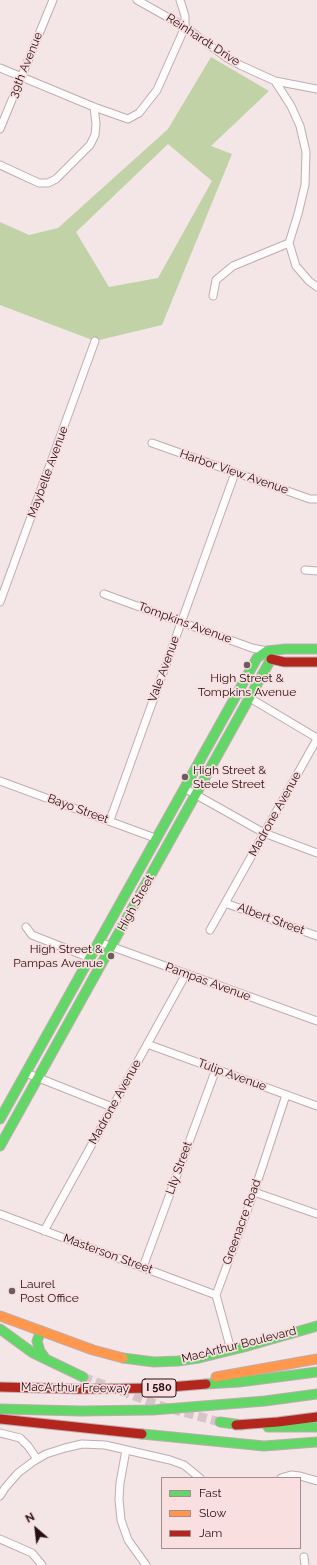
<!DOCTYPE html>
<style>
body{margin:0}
#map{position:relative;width:317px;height:1565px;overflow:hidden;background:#f4e5e6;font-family:Raleway,sans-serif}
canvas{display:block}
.legend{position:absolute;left:161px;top:1477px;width:140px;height:72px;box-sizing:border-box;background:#fadfe1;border:1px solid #a58c8f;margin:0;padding:5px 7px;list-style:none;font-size:12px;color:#261013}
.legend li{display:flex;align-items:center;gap:8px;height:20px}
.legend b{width:20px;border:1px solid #a58c8f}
.north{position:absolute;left:16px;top:1509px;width:40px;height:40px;-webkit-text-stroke:3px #fadfe1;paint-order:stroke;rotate:332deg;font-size:11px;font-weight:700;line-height:16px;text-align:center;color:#261013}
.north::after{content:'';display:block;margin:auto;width:14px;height:18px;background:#261013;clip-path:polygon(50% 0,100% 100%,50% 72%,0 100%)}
</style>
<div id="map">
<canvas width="317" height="1565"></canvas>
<ul class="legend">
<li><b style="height:5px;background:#63d668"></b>Fast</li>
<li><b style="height:5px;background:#ff974d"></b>Slow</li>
<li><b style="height:5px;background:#b3261e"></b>Jam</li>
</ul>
<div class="north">N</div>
</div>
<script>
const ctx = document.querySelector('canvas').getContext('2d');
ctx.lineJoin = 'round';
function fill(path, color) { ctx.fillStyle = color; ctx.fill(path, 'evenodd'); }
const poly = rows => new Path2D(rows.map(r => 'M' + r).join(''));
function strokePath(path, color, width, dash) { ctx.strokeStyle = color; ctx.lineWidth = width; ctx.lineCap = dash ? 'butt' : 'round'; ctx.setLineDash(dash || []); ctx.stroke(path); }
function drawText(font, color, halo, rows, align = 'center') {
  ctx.font = font + ' Raleway,sans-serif'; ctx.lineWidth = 3.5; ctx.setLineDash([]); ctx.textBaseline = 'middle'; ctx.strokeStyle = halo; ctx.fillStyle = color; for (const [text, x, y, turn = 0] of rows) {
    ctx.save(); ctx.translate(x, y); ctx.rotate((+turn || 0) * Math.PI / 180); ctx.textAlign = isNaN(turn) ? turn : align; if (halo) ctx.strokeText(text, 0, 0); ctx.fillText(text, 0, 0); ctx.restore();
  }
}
fill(poly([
 [211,57,269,91,211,146,232,154,162,325,95,341,0,305,0,222,29,235,58,228,168,129],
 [168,144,212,181,158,278,109,287,76,232]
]), '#c1d3a6');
strokePath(poly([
 [83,1377,167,1408,220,1422]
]), '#d5c5c6', 9, [9, 4.5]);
const street = poly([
 [137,0,185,27,227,58,240,65,275,81,317,89],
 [0,68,94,107,128,119,139,113,157,90,185,27,185,16,180,0],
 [275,81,291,106,300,126,306,152,305,185,298,214,289,243,296,266,309,281,317,287],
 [0,129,53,0],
 [0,165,39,183,48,183,56,179,90,145,95,135,96,124,94,107],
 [213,296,216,280,233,266,289,243],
 [152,443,310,499,317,499],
 [305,570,317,571],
 [104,594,252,648,267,651],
 [0,602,95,341],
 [238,691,317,738],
 [0,781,155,838],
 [184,788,264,833,317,853],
 [110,820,235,473],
 [225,903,317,936],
 [26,927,32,935,90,958],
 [210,930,317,739],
 [99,942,317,1021],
 [147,1044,317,1106],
 [26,1073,112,1107],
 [254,1192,317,1214],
 [0,1214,216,1295],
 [44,1231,186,974],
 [143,1267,216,1069],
 [231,1350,216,1295,254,1192,286,1095],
 [0,1433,20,1438,28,1446,37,1459],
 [126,1450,120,1483,119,1499,121,1520,128,1540,146,1565],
 [281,1478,291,1475,300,1476,317,1481],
 [0,1496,5,1488,18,1473,34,1461,46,1454,65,1448,82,1444,105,1445,170,1460,184,1465,200,1478],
 [0,1539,32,1553,42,1565],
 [304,1557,305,1565]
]);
const fast = poly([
 [0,1119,257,658,267,651,285,649,317,649],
 [0,1146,271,659],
 [0,1329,33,1353,83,1377],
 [41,1331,37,1341,40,1351,45,1358],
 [123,1358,154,1362,178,1361,199,1358,244,1347,317,1326],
 [206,1384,239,1382,317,1372],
 [0,1409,81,1411,153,1410,265,1401,317,1394],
 [220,1422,242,1425],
 [268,1427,317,1427],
 [142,1434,264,1446,317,1442]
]);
const slow = poly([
 [0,1316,93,1350,123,1358],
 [216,1377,317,1359]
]);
const jam = poly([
 [271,659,284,662,317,662],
 [0,1387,79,1389,158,1388,206,1384],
 [0,1419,142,1434],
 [236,1425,278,1422,317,1417]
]);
strokePath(street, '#bfadaf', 9);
strokePath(fast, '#bfadaf', 11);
strokePath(slow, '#bfadaf', 11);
strokePath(jam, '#bfadaf', 11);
strokePath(street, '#fdfbfb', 7);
strokePath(fast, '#63d668', 9);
strokePath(slow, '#ff974d', 9);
strokePath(jam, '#b3261e', 9);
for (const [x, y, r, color] of [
 [247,665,4,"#6e5b5d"],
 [185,777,4,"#6e5b5d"],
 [111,956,4,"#6e5b5d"],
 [12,1291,4,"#6e5b5d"]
]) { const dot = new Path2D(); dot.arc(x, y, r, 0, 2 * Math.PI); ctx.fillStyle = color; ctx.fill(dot); strokePath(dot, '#fadfe1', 1.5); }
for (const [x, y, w] of [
 [159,1388,34]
]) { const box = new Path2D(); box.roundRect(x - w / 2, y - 9, w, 18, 3); ctx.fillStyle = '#fadfe1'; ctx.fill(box); strokePath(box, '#261013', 1); }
drawText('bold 11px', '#261013', null, [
 ["I 580",159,1388]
]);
drawText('12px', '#261013', '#fadfe1', [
 ["Reinhardt Drive",203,40,33],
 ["39th Avenue",26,65,-68],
 ["Maybelle Avenue",48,472,-70],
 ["Harbor View Avenue",234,472,19],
 ["Tompkins Avenue",185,623,20],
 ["Vale Avenue",164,669,-70],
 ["Bayo Street",78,809,20],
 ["Madrone Avenue",275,814,-61],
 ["High Street",136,903,-61],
 ["Albert Street",271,919,20],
 ["Pampas Avenue",208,982,20],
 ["Tulip Avenue",232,1075,20],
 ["Madrone Avenue",115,1102,-61],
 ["Lily Street",179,1168,-70],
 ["Greenacre Road",242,1222,-70],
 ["Masterson Street",108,1254,20],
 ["MacArthur Boulevard",239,1345,-14],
 ["MacArthur Freeway",75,1388,1]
]);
drawText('12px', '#261013', '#fadfe1', [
 ["High Street &",247,678,"center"],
 ["Tompkins Avenue",247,692,"center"],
 ["High Street &",193,770],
 ["Steele Street",193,784],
 ["High Street &",103,949,"right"],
 ["Pampas Avenue",103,963,"right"],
 ["Laurel",20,1284],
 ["Post Office",20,1298]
], 'left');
</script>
